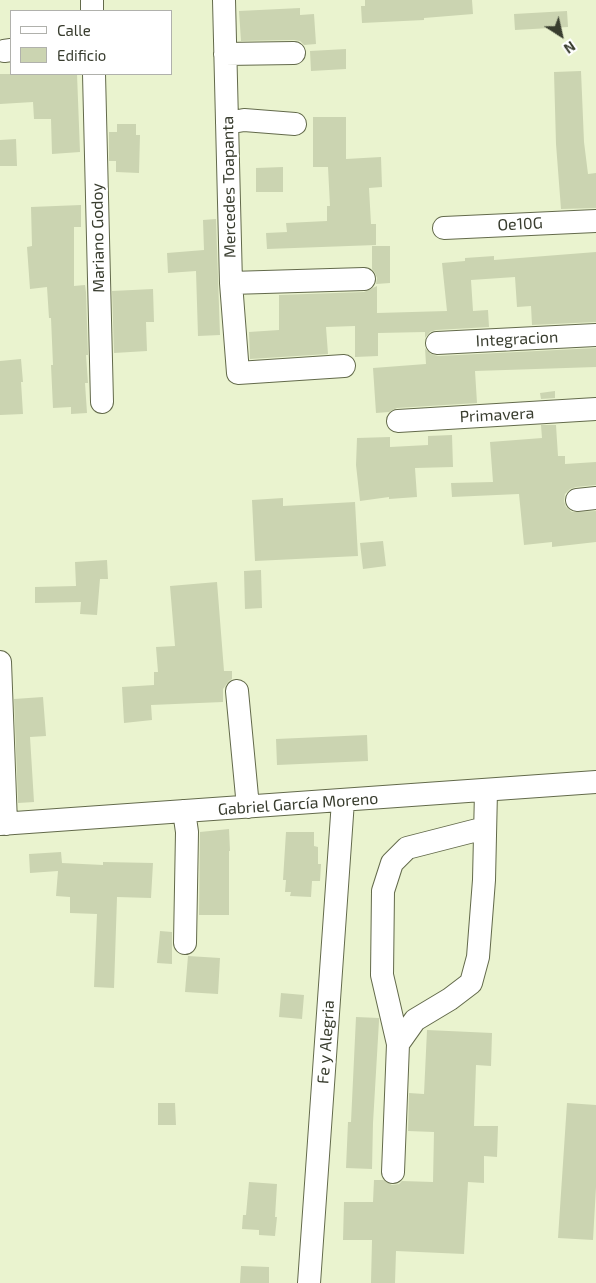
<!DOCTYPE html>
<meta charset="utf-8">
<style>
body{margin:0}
#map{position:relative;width:596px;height:1283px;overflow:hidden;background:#eaf3cf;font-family:"Exo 2",sans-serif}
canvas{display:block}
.legend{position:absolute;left:10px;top:10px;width:162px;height:65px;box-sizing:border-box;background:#fff;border:1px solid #b0b1ac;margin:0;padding:6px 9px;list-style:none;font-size:15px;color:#393d2f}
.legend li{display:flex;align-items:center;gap:10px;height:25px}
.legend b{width:25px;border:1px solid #b0b1ac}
.north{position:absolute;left:536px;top:10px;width:50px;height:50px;-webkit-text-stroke:4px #fff;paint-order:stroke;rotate:145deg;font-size:14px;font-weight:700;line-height:20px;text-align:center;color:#393d2f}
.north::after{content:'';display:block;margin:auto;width:18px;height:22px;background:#393d2f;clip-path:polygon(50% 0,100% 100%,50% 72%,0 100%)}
</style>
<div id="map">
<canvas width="596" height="1283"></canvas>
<ul class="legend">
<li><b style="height:6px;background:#fff"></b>Calle</li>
<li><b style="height:14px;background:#cbd4b1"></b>Edificio</li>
</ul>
<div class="north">N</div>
</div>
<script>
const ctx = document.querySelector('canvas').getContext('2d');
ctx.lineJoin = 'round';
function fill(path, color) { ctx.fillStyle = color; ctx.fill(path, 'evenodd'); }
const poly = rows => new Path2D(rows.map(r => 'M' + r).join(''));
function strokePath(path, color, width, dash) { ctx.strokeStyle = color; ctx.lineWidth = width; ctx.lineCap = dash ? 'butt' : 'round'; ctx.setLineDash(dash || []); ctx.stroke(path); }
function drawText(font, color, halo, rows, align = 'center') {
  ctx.font = font + ' "Exo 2",sans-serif'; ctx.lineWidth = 4.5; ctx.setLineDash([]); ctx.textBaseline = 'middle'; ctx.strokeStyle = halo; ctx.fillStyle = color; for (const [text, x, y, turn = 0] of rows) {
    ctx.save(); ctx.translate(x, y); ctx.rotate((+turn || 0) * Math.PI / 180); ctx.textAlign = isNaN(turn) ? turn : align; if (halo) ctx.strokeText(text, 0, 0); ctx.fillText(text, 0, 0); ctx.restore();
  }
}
fill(poly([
 [365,0,472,0,473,14,424,18,424,20,362,23,361,6,365,6],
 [300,8,300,15,314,14,316,44,304,45,300,41,294,40,241,41,239,11],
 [567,11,568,27,515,30,514,14],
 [346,49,346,69,311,71,310,51],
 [581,71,584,142,588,174,596,173,596,208,561,209,556,144,554,72],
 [0,74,77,74,80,152,52,154,51,119,34,119,33,102,0,104],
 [313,117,346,117,346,159,381,157,382,187,369,188,371,224,376,224,376,245,267,249,266,233,287,232,286,223,327,221,327,206,330,206,328,167,313,167],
 [117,124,136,124,136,135,140,135,139,173,116,172,116,161,109,161,109,132,117,132],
 [16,139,17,166,0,166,0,140],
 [283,167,283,192,256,192,256,168],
 [81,205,81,227,74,227,74,286,85,285,86,292,88,355,86,355,88,383,85,383,87,413,71,414,71,407,53,408,51,365,53,365,51,318,49,318,47,287,30,289,27,247,32,246,31,207],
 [216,219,220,335,198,336,196,271,168,273,167,253,204,250,203,220],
 [372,246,390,246,390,283,376,284,377,278,375,273,372,269],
 [596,252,596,322,532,325,531,306,517,307,515,277,471,280,473,311,488,310,489,327,436,330,430,332,425,338,425,332,378,333,378,356,355,357,355,326,326,327,328,354,250,359,249,332,279,330,279,295,364,292,377,286,377,313,447,311,442,263,465,261,465,258,494,256,494,260],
 [153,289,154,322,146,322,147,351,114,353,112,291],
 [425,348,431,354,438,356,596,348,596,367,475,371,477,403,397,408,389,412,376,413,373,368,426,364],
 [21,359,23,382,21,382,23,414,0,415,0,361],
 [555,391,555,398,541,399,540,393],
 [541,425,556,425,558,456,565,456,565,464,596,462,596,485,576,487,570,489,565,494,564,501,566,507,572,512,596,511,596,542,552,547,552,542,524,545,519,494,452,497,451,483,493,482,490,442,542,438],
 [452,435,453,467,415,468,417,497,389,499,389,497,360,501,356,465,357,438,390,437,390,447,428,445,428,436],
 [283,498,283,506,355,502,358,556,255,561,252,500],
 [383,541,386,566,363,569,360,543],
 [107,560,108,579,100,579,97,615,80,614,81,602,35,603,35,587,76,586,75,562],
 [261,570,262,608,245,609,244,571],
 [217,582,224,671,232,671,232,679,229,681,223,689,223,702,151,705,152,720,124,723,122,687,154,685,154,672,158,672,156,647,175,646,170,586],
 [43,697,46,736,30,737,34,802,18,803,14,699],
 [367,735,368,761,277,765,276,739],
 [229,829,230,851,229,851,229,915,199,915,200,832],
 [286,832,314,832,314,846,318,847,318,864,321,864,320,881,312,881,311,897,290,896,291,892,285,892,286,880,283,880],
 [61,852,62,863,103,865,103,862,153,863,151,898,117,897,114,988,94,987,97,914,70,913,70,897,56,896,58,871,30,873,29,854],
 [160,931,172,932,172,964,157,963],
 [188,956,220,958,218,994,185,992],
 [281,993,304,995,302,1019,279,1017],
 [356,1017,379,1018,379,1021,373,1123,372,1169,346,1168,348,1122,351,1122],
 [427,1030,492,1033,491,1066,476,1065,474,1126,498,1126,497,1157,484,1156,484,1183,468,1182,464,1254,396,1251,395,1283,371,1283,372,1240,343,1240,344,1202,373,1202,374,1180,383,1180,392,1185,399,1184,402,1181,433,1182,434,1132,408,1131,409,1093,424,1094],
 [158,1103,175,1103,176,1125,158,1125],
 [567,1103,596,1105,596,1187,593,1240,558,1238],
 [249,1182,277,1184,275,1217,277,1217,275,1236,259,1235,259,1230,242,1229,243,1215,246,1215],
 [241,1266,269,1267,269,1283,240,1283]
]), '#cbd4b1');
const minor = poly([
 [92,0,92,11],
 [224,0,231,283,238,373,344,366],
 [4,51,11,50],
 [225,54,294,53],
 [94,74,102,402],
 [227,123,244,120,295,124],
 [444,228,596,221],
 [231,283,364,279],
 [437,343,596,335],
 [398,421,596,409],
 [577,500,596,498],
 [0,662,6,824],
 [237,691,248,807],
 [184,811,187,832,185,943],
 [0,824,596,782],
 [398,1044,382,975,383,891,392,863,407,848,485,828],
 [393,1172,398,1044,415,1020,450,999,471,983,478,957,484,880,486,791],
 [309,1283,343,801]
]);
strokePath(minor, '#636a4b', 24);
strokePath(minor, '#fff', 22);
drawText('16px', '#393d2f', '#fff', [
 ["Mercedes Toapanta",229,187,-91],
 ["Oe10G",520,224,-3],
 ["Mariano Godoy",98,238,-91],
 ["Integracion",517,339,-3],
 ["Primavera",497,415,-3],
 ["Gabriel García Moreno",298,804,-4],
 ["Fe y Alegria",326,1042,-86]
]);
</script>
